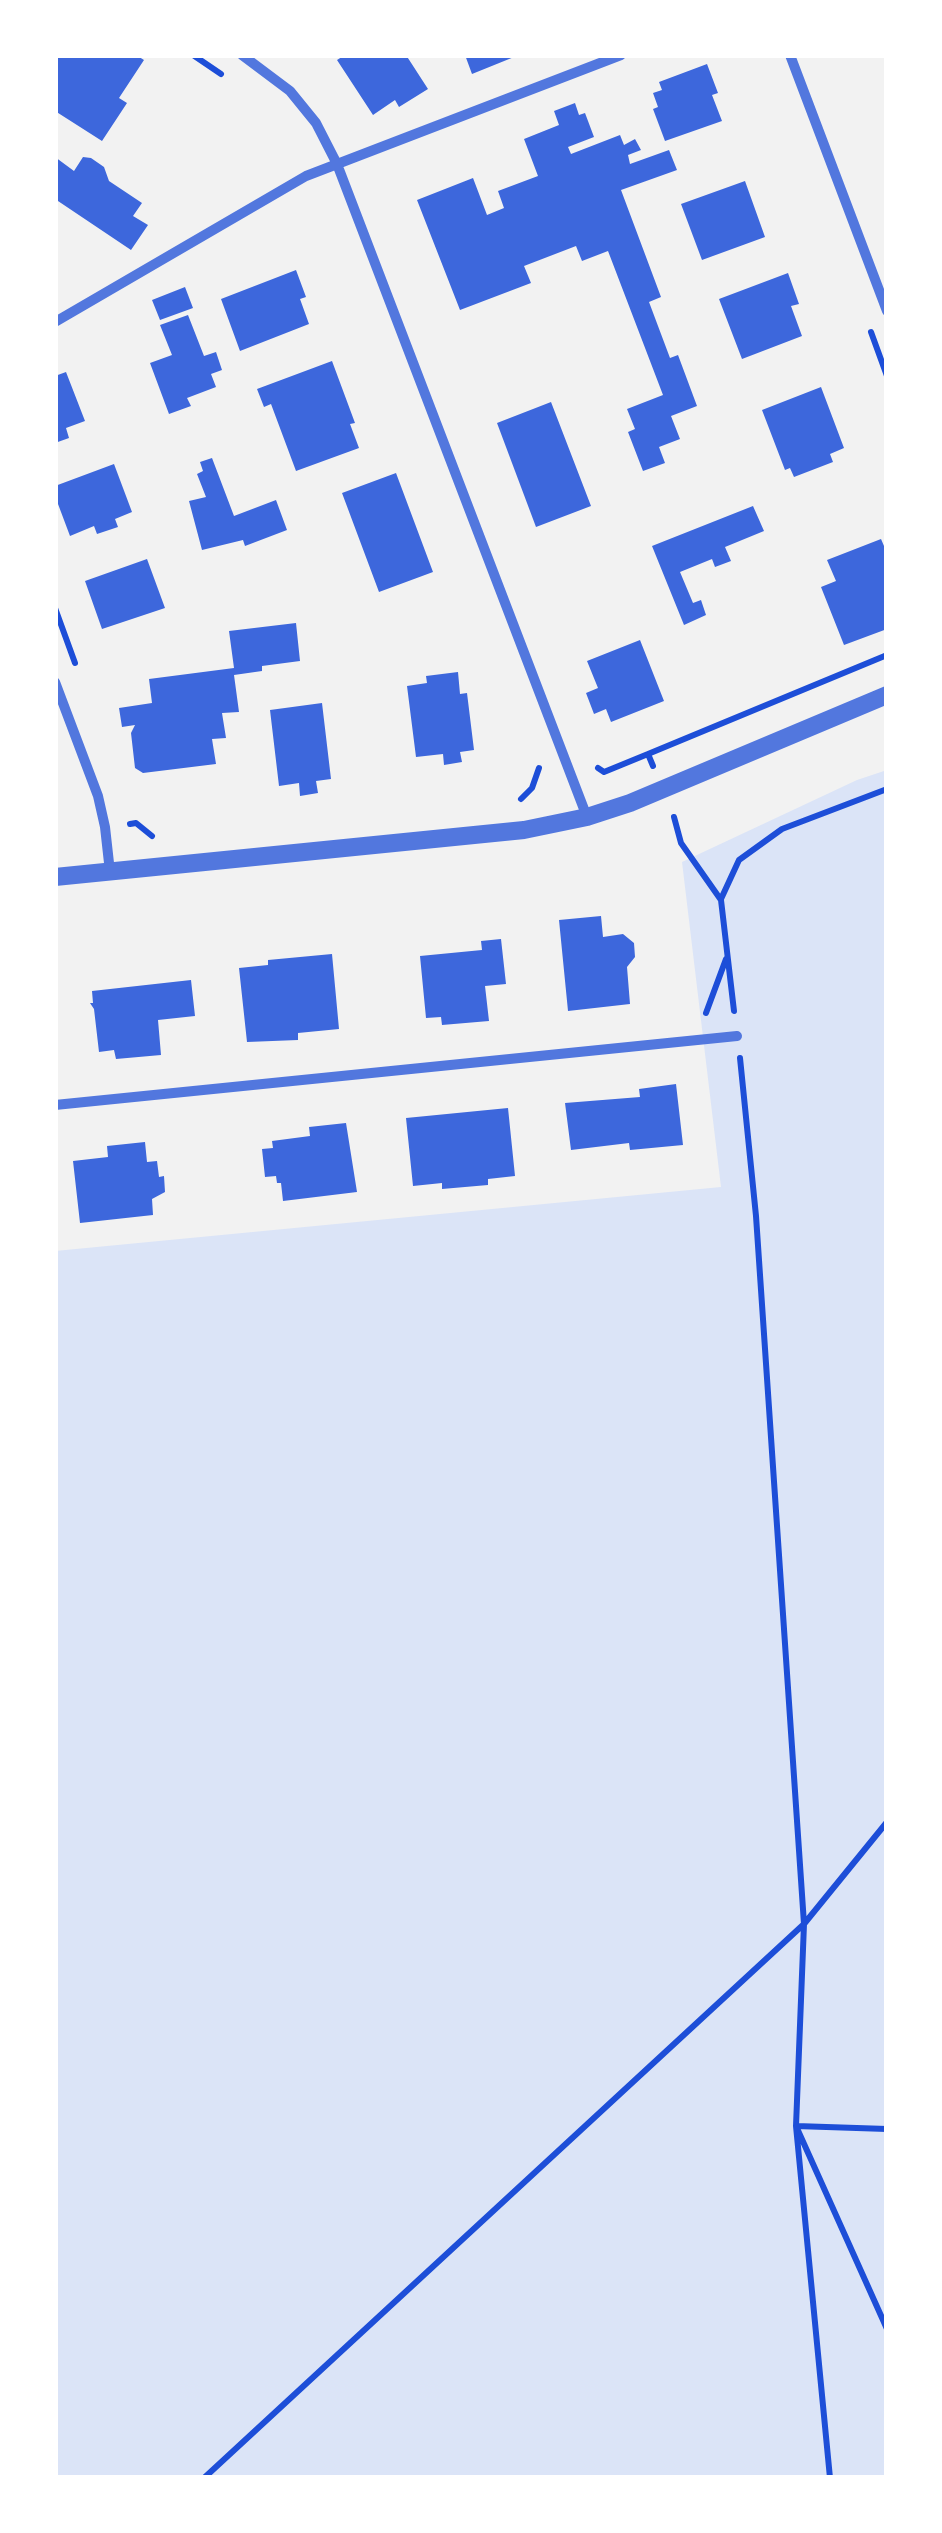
<!DOCTYPE html>
<style>
body{margin:0}
#map{position:relative;width:942px;height:2533px;overflow:hidden;background:#f2f2f2;font-family:"PT Sans",sans-serif}
canvas{display:block}
.frame{position:absolute;inset:0;border:58px solid #fff;pointer-events:none}
</style>
<div id="map">
<canvas width="942" height="2533"></canvas>
<div class="frame"></div>
</div>
<script>
const ctx = document.querySelector('canvas').getContext('2d');
ctx.lineJoin = 'round';
function fill(path, color) { ctx.fillStyle = color; ctx.fill(path, 'evenodd'); }
const poly = rows => new Path2D(rows.map(r => 'M' + r).join(''));
function strokePath(path, color, width, dash) { ctx.strokeStyle = color; ctx.lineWidth = width; ctx.lineCap = dash ? 'butt' : 'round'; ctx.setLineDash(dash || []); ctx.stroke(path); }
fill(poly([
 [887,770,887,2478,55,2478,55,1251,721,1187,682,862,857,780]
]), '#dbe4f7');
fill(poly([
 [57,55,136,55,144,60,119,98,127,103,102,141,55,111],
 [345,55,406,55,428,89,399,107,395,100,373,115,337,60],
 [465,55,519,55,472,74],
 [707,64,718,93,712,95,722,121,665,141,653,109,658,107,653,93,662,90,659,82],
 [575,103,579,115,585,113,594,137,568,147,571,154,620,135,624,145,635,139,641,150,628,155,630,164,669,150,677,170,621,190,661,297,649,302,670,358,678,355,697,406,671,416,680,439,659,447,665,463,643,471,628,432,635,429,627,409,663,395,608,251,582,261,576,246,524,266,531,283,460,310,417,200,473,178,487,215,504,208,498,191,538,176,524,139,559,125,554,111],
 [55,157,74,171,83,157,91,158,104,167,109,181,142,203,133,216,148,225,131,250,55,199],
 [745,181,765,237,702,260,681,204],
 [296,270,306,297,300,299,309,324,240,351,221,299],
 [788,273,799,304,791,306,802,336,742,359,719,299],
 [185,287,193,308,160,320,152,300],
 [188,315,204,356,216,352,222,370,211,374,216,387,187,398,191,406,169,414,150,363,172,355,160,325],
 [332,361,355,423,350,424,359,448,296,471,271,404,264,407,257,389],
 [66,372,85,421,66,428,69,438,55,443,55,376],
 [821,387,844,448,830,454,833,462,794,477,790,468,785,470,762,410],
 [551,402,591,506,536,527,497,423],
 [212,458,234,516,276,500,287,530,245,546,243,540,202,550,189,501,206,497,197,474,203,471,200,462],
 [114,464,132,512,115,519,118,527,97,534,94,526,70,536,55,496,55,486],
 [396,473,433,572,379,592,342,493],
 [753,506,764,531,725,547,731,561,715,567,712,559,680,572,693,603,701,600,706,615,684,625,652,546],
 [881,539,887,553,887,629,844,645,821,587,836,581,827,560],
 [147,559,165,608,102,629,85,581],
 [296,623,300,661,262,666,262,671,234,675,239,712,222,713,226,738,212,739,216,764,143,773,135,768,131,733,135,725,122,727,119,708,152,703,149,679,234,668,229,631],
 [640,640,664,701,611,722,606,709,594,714,586,693,598,688,587,661],
 [458,672,460,694,467,693,474,750,460,752,462,762,444,765,443,754,416,757,407,686,427,683,426,676],
 [322,703,331,779,316,781,318,793,300,796,299,783,279,786,270,710],
 [601,916,603,937,623,934,634,943,635,957,627,967,630,1004,568,1011,559,920],
 [501,939,506,984,485,986,489,1021,442,1025,441,1017,426,1018,420,956,482,950,481,941],
 [332,954,339,1029,298,1033,298,1040,247,1042,239,968,268,965,268,960],
 [191,980,195,1016,158,1020,161,1055,116,1059,114,1050,99,1052,94,1009,90,1003,93,1003,92,991],
 [676,1084,683,1145,630,1150,629,1143,571,1150,565,1103,640,1097,639,1089],
 [508,1108,515,1176,488,1179,488,1185,442,1189,442,1183,413,1186,406,1118],
 [346,1123,357,1192,283,1201,281,1183,277,1183,276,1176,265,1177,262,1149,273,1148,272,1141,310,1136,309,1127],
 [145,1142,147,1162,157,1161,159,1177,164,1176,165,1192,152,1199,153,1215,80,1223,73,1161,108,1157,107,1146]
]), '#3d67dc');
strokePath(poly([
 [193,55,221,74],
 [871,332,887,376],
 [55,608,75,663],
 [648,754,887,655],
 [598,768,604,772,648,754,653,766],
 [521,799,532,788,539,768],
 [674,817,681,843,721,900,734,1011],
 [130,824,136,823,152,836],
 [721,899,739,860,782,829,887,789],
 [706,1013,726,959],
 [740,1058,756,1216,804,1924,796,2126,887,2329],
 [204,2478,804,1924,887,1822],
 [830,2478,796,2126,887,2129]
]), '#1d4ed8', 6);
strokePath(poly([
 [242,55,290,91,316,123,337,164,587,817],
 [790,55,887,311],
 [55,322,306,176,621,55],
 [55,682,98,796,105,827,110,872],
 [55,1105,737,1036]
]), '#5277de', 10);
strokePath(poly([
 [55,877,524,830,587,817,630,803,887,695]
]), '#5277de', 18);
</script>
